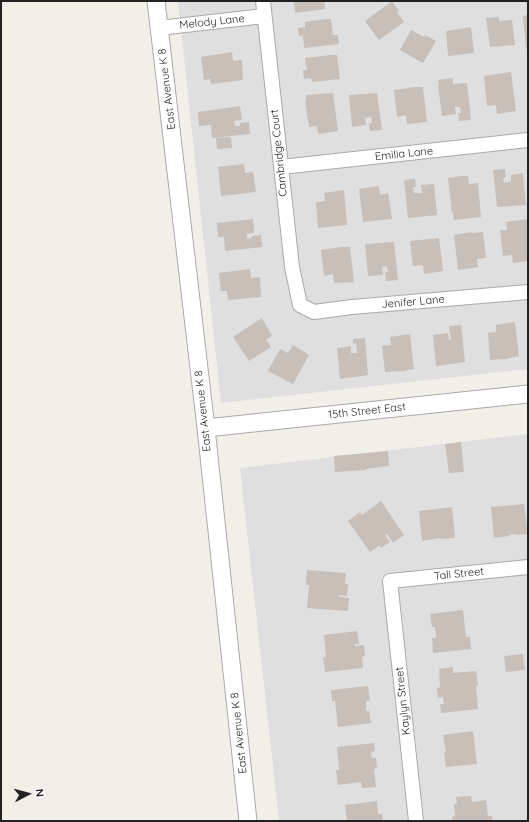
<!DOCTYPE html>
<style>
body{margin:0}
#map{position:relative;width:529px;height:822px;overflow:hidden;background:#f2efe9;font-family:Quicksand,sans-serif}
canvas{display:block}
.frame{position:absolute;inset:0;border:2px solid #222;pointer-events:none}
.north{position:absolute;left:8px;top:774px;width:40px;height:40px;-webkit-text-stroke:3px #fff;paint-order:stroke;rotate:84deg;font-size:11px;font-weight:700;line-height:16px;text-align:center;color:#222}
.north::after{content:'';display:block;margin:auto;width:14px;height:18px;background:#222;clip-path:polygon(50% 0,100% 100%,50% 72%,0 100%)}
</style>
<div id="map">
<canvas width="529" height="822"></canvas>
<div class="frame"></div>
<div class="north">N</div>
</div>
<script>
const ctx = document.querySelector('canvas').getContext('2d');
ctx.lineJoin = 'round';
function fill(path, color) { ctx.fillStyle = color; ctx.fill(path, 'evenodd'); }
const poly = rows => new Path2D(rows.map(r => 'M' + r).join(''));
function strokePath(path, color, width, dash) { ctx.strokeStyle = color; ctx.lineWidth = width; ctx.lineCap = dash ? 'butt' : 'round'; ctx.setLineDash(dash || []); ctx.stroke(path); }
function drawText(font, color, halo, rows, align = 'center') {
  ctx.font = font + ' Quicksand,sans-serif'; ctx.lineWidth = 3; ctx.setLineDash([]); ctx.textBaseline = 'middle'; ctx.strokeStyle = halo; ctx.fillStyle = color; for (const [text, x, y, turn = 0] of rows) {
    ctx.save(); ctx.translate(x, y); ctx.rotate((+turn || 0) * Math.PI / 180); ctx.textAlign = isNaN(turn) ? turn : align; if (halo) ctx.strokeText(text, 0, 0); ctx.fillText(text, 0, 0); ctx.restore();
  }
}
fill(poly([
 [178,1,528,1,528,369,221,403],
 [528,434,528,821,279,821,240,468]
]), '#e0dfdf');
fill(poly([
 [294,1,324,1,325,9,295,13],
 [392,1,399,11,397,12,404,22,379,40,365,21],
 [528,15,528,48,526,49,523,16],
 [499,17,499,21,512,20,515,45,490,47,486,18],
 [326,19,331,19,333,35,338,35,339,44,304,48,303,35,299,36,298,28,305,27,305,22],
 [471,27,474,53,448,56,446,31],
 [411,30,424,37,425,35,436,41,423,63,400,50],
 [232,52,233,61,242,60,243,80,211,84,210,79,204,80,201,57],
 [331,55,337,55,340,79,312,82,311,78,304,79,303,70,307,70,305,58],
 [511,72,516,111,497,114,496,105,487,106,484,76],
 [453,78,453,84,467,83,471,120,459,121,458,113,461,113,460,107,455,107,456,114,442,116,438,85,439,85,438,80],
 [415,87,423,87,427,122,407,124,406,115,397,117,394,90],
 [333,93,338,131,318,134,317,126,309,127,305,101,306,101,306,95],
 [377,93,382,130,370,131,369,123,372,123,371,117,365,118,366,125,352,127,349,95],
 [240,106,242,120,234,121,235,126,240,126,240,123,249,122,250,134,212,138,211,125,199,126,198,112],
 [231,137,232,148,217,149,216,138],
 [244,164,245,173,253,172,256,192,221,196,218,167],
 [505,169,506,177,503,178,504,183,511,182,511,175,523,173,526,205,497,207,493,170],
 [461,176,468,176,469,184,478,183,481,217,454,220,453,213,452,213,448,178],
 [415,179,416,187,413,187,414,193,422,193,421,185,434,184,437,215,408,218,404,180],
 [379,186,380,195,388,193,392,219,363,222,359,189],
 [344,190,347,225,318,228,316,202,325,201,324,193],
 [253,219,254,233,247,234,247,239,252,238,252,236,261,235,262,247,225,251,224,237,218,237,217,223],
 [527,219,528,261,513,263,512,255,503,256,500,230,507,230,506,222],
 [472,232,472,233,483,232,486,258,477,259,478,267,458,270,454,235],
 [439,238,443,271,424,274,423,265,413,266,410,241],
 [394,242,398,280,386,281,385,272,388,272,387,266,382,267,383,275,368,276,365,244],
 [342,247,350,247,354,282,334,283,333,274,324,276,321,250],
 [250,269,251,278,260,277,261,297,228,300,227,291,221,291,219,273],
 [262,318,272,336,266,340,271,347,249,361,233,337],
 [515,322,519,356,501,360,501,359,490,360,488,333,496,332,496,325],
 [461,325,465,362,436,366,433,335,448,333,449,340,451,340,449,326],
 [410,334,414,369,406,370,406,371,385,372,382,346,391,345,390,337],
 [365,338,368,375,340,379,337,348,351,346,351,353,357,353,356,343,353,344,353,339],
 [293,345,309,355,293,384,268,371,280,349,288,353],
 [461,442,464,472,449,473,445,444],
 [388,451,389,466,366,469,366,470,335,472,334,456],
 [381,501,404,535,393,543,387,534,385,535,390,542,381,548,380,545,370,552,348,521,360,512,362,515],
 [524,504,528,534,516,535,516,534,509,535,509,536,494,538,491,507],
 [452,507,455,538,440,539,440,538,422,541,419,511],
 [307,570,346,573,345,584,348,584,347,596,339,595,339,597,349,598,348,611,307,608,309,585,306,585],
 [463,610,466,637,470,637,471,649,433,653,432,638,436,638,435,627,432,627,430,614],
 [357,631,359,644,355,644,355,646,364,645,365,656,362,657,363,668,325,672,323,658,326,657,324,635],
 [523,654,525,670,506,672,504,656],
 [453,667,453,673,476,671,478,686,476,686,478,709,441,713,440,704,444,704,443,697,438,698,437,688,440,687,439,669],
 [368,686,370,701,366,701,366,711,369,711,371,723,338,727,335,701,332,701,331,690],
 [473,731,477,764,446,767,444,752,446,752,443,735],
 [374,743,375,751,371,752,372,758,376,758,377,768,374,769,376,787,362,788,361,782,338,785,336,770,339,770,337,747],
 [471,796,472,802,486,800,488,816,492,816,493,821,452,821,452,817,455,816,454,804,457,804,456,797],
 [377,801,378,814,382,814,383,821,347,821,345,805]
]), '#c7bfb8');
const minor = poly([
 [263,1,292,267,300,305,314,312,352,307,528,292],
 [159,28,264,16],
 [281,167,528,140],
 [416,821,390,581,528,567]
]);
const tertiary = poly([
 [156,1,206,428,248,821],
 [206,428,528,394]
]);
strokePath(minor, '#a9a9a9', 16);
strokePath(tertiary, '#a9a9a9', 19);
strokePath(minor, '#fff', 14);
strokePath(tertiary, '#fff', 17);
drawText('11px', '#222', '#fff', [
 ["Melody Lane",212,22,-6],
 ["East Avenue K 8",167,89,-97],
 ["Cambridge Court",279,153,-96],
 ["Emilia Lane",404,154,-6],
 ["Jenifer Lane",413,302,-5],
 ["East Avenue K 8",203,411,-96],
 ["15th Street East",367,411,-6],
 ["Tali Street",459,574,-6],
 ["Kaylyn Street",403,701,-96],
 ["East Avenue K 8",239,733,-96]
]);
</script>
